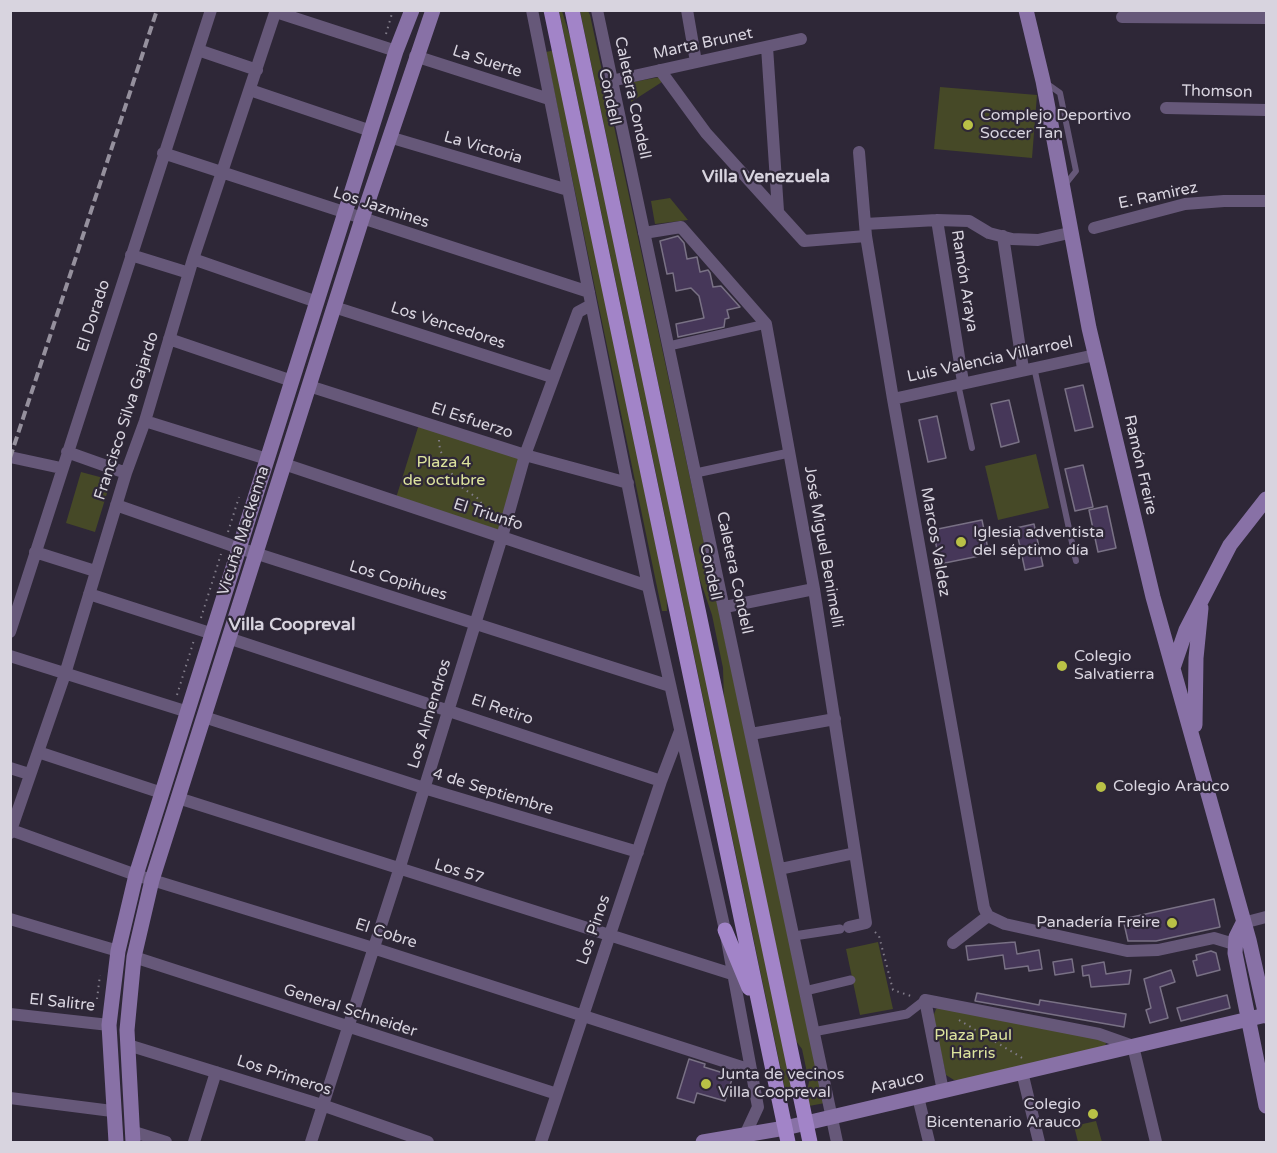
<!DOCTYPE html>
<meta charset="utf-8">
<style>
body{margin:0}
#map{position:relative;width:1277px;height:1153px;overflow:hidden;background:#2e2737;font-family:"Varela Round",sans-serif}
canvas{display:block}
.frame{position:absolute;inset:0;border:12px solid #d8d4df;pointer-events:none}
</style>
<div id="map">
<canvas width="1277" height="1153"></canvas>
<div class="frame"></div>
</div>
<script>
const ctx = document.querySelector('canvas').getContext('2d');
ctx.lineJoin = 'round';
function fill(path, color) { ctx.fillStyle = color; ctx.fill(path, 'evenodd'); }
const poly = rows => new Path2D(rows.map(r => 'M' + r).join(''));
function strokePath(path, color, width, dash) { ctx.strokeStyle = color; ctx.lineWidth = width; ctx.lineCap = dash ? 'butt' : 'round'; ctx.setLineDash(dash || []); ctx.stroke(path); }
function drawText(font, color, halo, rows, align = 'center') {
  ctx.font = font + ' "Varela Round",sans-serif'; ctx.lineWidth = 4.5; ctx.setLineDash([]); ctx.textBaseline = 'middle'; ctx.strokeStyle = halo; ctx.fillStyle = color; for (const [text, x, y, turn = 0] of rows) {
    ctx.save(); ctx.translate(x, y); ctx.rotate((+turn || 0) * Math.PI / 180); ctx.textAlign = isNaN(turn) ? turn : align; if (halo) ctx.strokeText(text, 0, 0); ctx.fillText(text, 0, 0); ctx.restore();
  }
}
fill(poly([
 [559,11,562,11,578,62,795,1097,787,1099],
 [580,11,588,11,590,15,825,1103,809,1106,806,1094,809,1082,802,1049,796,1041,724,701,723,668,712,615,699,577],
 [555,50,666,577,667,611,662,611,546,52],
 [660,77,662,82,631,102,628,83],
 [940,87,1037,95,1032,158,934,149],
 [670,198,688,220,655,224,651,201],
 [419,424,523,459,502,531,396,498],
 [1036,454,1049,508,998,520,985,466],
 [81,472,111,480,95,532,66,523],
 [878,942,893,1009,860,1015,846,949],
 [942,1005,1105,1039,1106,1044,1104,1047,964,1080,954,1080,946,1075,933,1017,936,1009],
 [1096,1121,1102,1142,1078,1142,1074,1126]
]), '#464927');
const building = poly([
 [678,236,684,243,687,259,697,257,700,272,708,270,710,273,713,287,721,286,740,307,727,310,729,318,725,319,724,327,678,337,676,324,704,318,699,296,691,288,676,291,673,273,667,274,660,241,678,236],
 [1083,385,1093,427,1075,431,1065,389,1083,385],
 [1009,400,1019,442,1001,447,991,404,1009,400],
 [937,416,946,458,928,462,919,420,937,416],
 [1083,465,1093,507,1075,511,1065,469,1083,465],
 [1107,506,1116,548,1098,552,1089,510,1107,506],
 [982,520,989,554,940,564,933,530,982,520],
 [1034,524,1043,566,1025,570,1016,528,1034,524],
 [1214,899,1220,927,1156,941,1128,941,1123,919,1214,899],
 [1015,942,1017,954,1039,950,1042,969,1029,971,1028,966,1005,969,1003,955,968,960,966,946,1015,942],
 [1211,951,1216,953,1220,970,1197,976,1193,961,1197,960,1196,955,1211,951],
 [1072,959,1074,972,1055,975,1053,962,1072,959],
 [1104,962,1106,974,1131,970,1129,984,1091,987,1089,975,1083,976,1082,966,1104,962],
 [1171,970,1175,982,1160,987,1168,1018,1150,1023,1146,1010,1151,1008,1144,979,1171,970],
 [977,993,1039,1005,1040,1000,1126,1014,1124,1027,975,1001,977,993],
 [1227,995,1230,1008,1181,1021,1177,1008,1227,995],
 [689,1059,705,1064,704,1067,733,1076,725,1101,697,1093,694,1103,677,1098,689,1059]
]);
fill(building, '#463759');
strokePath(building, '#797185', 1.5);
strokePath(poly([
 [386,34,393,10],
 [439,440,440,450,457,484,480,500,487,519],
 [228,532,239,497],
 [201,618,221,554],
 [177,695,194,640],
 [875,932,879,936,893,990,911,996],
 [97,999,100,975],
 [959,1020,1024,1059]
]), '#817c89', 2, [1.5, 4.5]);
strokePath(poly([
 [1046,83,1060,93,1076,171,1064,186],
 [1034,367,1076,561],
 [958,384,972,448]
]), '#665879', 6);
strokePath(poly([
 [669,346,766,324],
 [696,473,789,453],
 [794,936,840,929],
 [805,991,851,980],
 [813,1032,907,1014,925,1000]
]), '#665879', 9);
strokePath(poly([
 [532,10,648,586,725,930,758,1107,745,1135],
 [597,10,837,1142],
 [687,10,696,62],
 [276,12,396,51],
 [1122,17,1266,18],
 [767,47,778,211],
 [198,50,257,70],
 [415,56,549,99],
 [660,70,706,133,804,241,866,236],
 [611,81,801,39],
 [250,90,371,131],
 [1166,108,1266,110],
 [389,137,568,190],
 [859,152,866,236,893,399,984,908,988,916,1005,924,1127,951,1158,950,1214,938,1234,944],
 [163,153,589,292],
 [937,220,963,382],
 [865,224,937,220,969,221,989,233,1012,239,1038,240,1069,233],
 [1094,228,1185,204,1224,201,1266,201],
 [644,233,681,227,766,324,814,589,866,923,849,927],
 [1003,236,1023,369],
 [131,255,189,273],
 [193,259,317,302],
 [334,307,552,377],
 [169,339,292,381],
 [309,386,525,455,628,483],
 [893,399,1095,355],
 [145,421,267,459],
 [67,452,126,473],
 [10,457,61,468],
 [284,464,648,586],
 [116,505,239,548,670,686],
 [35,552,95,571],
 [89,594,213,634],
 [725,607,814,589],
 [10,632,211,10],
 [228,638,661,781],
 [10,656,188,712],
 [204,717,424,788,638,852],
 [751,734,835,719],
 [38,752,162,793],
 [10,768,29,774],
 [178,798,732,974],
 [11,830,136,875,373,948,751,1070],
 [10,833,65,674,126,473,145,421,193,259,276,10],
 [780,869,855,853],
 [10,919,118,951],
 [1243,923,1266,917],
 [953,943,988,916],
 [134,957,557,1094],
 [10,1014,109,1025],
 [128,1045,322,1105,428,1142],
 [1022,1072,1039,1142],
 [943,1091,925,1000,1099,1034,1133,1046,1156,1142],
 [918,1097,929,1142],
 [10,1098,112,1111],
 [131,1131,166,1142],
 [194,1142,216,1072],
 [311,1142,399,870,502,537,525,455,578,312,591,305],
 [541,1142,661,781,680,731]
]), '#665879', 12);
strokePath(poly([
 [1026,10,1043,81,1089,328,1153,597,1249,940,1266,1016],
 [1173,668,1186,630,1230,545,1266,499],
 [1195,725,1196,658,1201,608],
 [1243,923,1236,937,1235,953,1266,1106],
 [116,1142,109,1025,118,951,136,875,396,51,412,10],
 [133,1142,127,1030,134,957,152,880,362,219,433,10],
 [703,1142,785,1128,1266,1015]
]), '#8871a6', 15);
strokePath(poly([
 [551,10,788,1142],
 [572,10,810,1142],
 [725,930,749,988]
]), '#a284c8', 15);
strokePath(poly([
 [10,458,157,10]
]), '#95909d', 4, [9, 4.5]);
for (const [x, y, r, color] of [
 [968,125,6,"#b9c146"],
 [961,542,6,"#b9c146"],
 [1062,666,6,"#b9c146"],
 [1101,787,6,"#b9c146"],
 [1172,923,6,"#b9c146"],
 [706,1084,6,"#b9c146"],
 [1093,1114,6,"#b9c146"]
]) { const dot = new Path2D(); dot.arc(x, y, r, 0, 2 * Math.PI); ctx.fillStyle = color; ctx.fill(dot); strokePath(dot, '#2e2737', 2); }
drawText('16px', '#d8d4df', '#2e2737', [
 ["Marta Brunet",703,44,-12],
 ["La Suerte",487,62,18],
 ["Thomson",1217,92,1],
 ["Condell",609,97,78],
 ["Caletera Condell",632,98,78],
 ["La Victoria",483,148,16],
 ["E. Ramirez",1158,196,-12],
 ["Los Jazmines",381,208,18],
 ["Ramón Araya",964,281,81],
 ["El Dorado",94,316,-72],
 ["Los Vencedores",448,326,18],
 ["Luis Valencia Villarroel",990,360,-12],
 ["Francisco Silva Gajardo",127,416,-72],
 ["El Esfuerzo",472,421,18],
 ["Ramón Freire",1140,465,77],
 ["El Triunfo",488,515,18],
 ["Vicuña Mackenna",244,531,-72],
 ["Marcos Valdez",935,542,80],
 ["José Miguel Benimelli",823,547,80],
 ["Condell",710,572,78],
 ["Caletera Condell",734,573,78],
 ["Los Copihues",398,581,17],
 ["El Retiro",502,710,19],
 ["Los Almendros",430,714,-73],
 ["4 de Septiembre",493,792,17],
 ["Los 57",459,872,17],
 ["Los Pinos",594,930,-71],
 ["El Cobre",386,934,18],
 ["El Salitre",62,1003,6],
 ["General Schneider",350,1011,18],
 ["Los Primeros",284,1076,18],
 ["Arauco",897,1083,-13]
]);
drawText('16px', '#d8d4df', '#2e2737', [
 ["Complejo Deportivo",980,116],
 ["Soccer Tan",980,134],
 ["Iglesia adventista",973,533],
 ["del séptimo día",973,551],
 ["Colegio",1074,657],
 ["Salvatierra",1074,675],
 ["Colegio Arauco",1113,787],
 ["Panadería Freire",1160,923,"right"],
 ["Junta de vecinos",718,1075],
 ["Villa Coopreval",718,1093],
 ["Colegio",1081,1105,"right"],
 ["Bicentenario Arauco",1081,1123,"right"]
], 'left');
drawText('16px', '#dce39d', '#2e2737', [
 ["Plaza 4",444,463],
 ["de octubre",444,481],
 ["Plaza Paul",973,1036],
 ["Harris",973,1054]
]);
drawText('bold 18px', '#d8d4df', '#2e2737', [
 ["Villa Venezuela",766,177],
 ["Villa Coopreval",292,625]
]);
</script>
